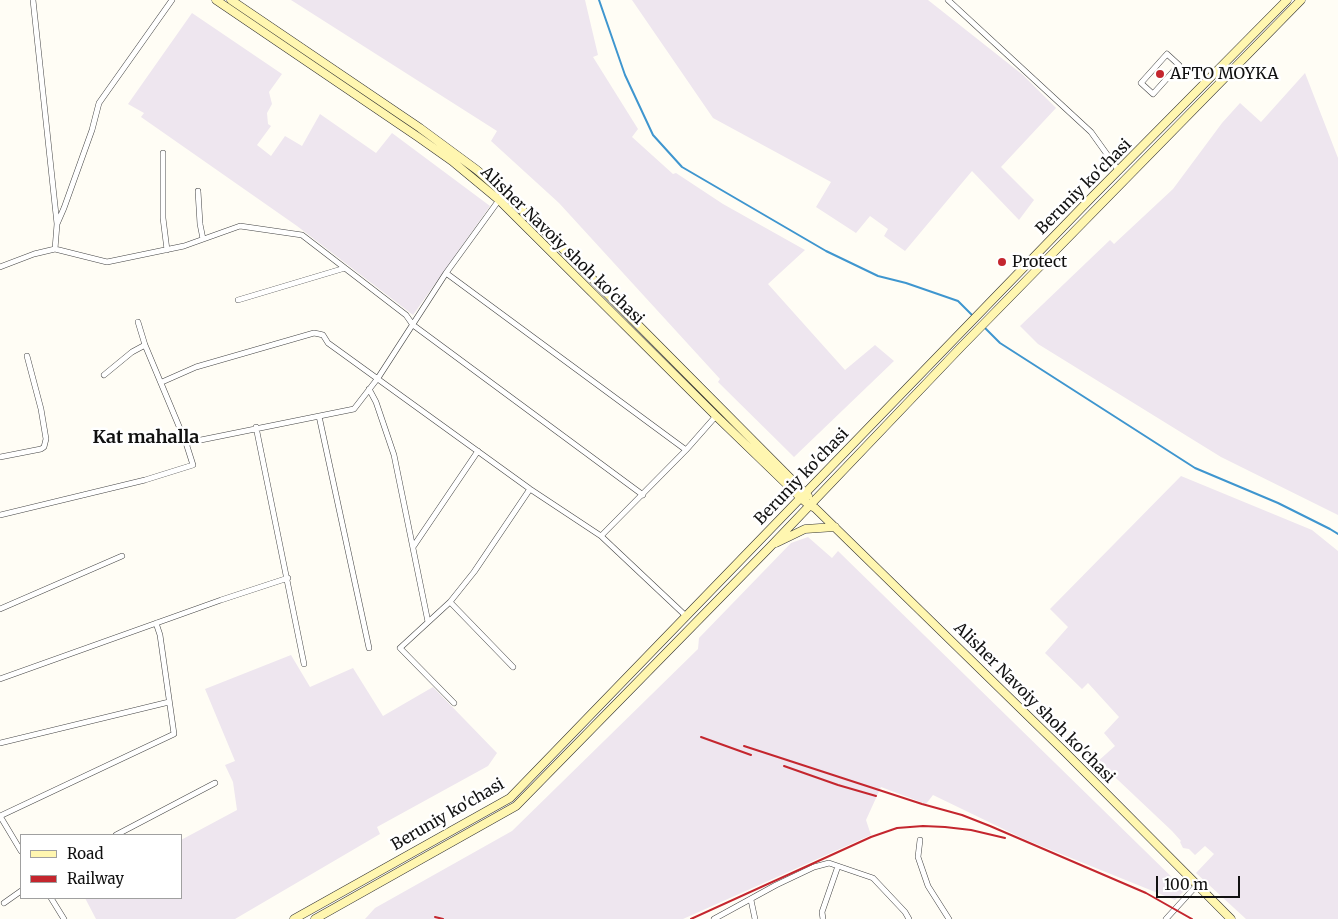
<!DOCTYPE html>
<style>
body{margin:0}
#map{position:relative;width:1338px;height:919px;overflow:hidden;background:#fffdf5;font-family:Merriweather,serif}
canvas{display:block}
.legend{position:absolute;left:20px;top:834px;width:162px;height:65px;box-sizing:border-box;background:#fff;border:1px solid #a0a0a0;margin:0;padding:6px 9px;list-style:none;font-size:15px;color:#111}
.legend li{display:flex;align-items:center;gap:10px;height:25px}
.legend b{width:25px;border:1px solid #a0a0a0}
.scale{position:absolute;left:1156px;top:876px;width:84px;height:22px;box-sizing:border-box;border:2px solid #111;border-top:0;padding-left:6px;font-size:15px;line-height:18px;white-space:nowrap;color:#111;-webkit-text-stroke:4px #fff;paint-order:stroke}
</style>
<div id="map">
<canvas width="1338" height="919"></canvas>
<ul class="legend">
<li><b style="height:6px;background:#fff6b0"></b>Road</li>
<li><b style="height:6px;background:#c4262e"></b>Railway</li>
</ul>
<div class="scale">100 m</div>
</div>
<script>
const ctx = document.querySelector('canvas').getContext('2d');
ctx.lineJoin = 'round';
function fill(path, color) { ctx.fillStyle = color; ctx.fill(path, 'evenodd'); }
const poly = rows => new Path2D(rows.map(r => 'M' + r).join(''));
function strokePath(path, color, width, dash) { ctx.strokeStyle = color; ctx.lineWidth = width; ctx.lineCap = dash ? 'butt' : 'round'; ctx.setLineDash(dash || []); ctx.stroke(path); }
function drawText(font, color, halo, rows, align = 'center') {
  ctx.font = font + ' Merriweather,serif'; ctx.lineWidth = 5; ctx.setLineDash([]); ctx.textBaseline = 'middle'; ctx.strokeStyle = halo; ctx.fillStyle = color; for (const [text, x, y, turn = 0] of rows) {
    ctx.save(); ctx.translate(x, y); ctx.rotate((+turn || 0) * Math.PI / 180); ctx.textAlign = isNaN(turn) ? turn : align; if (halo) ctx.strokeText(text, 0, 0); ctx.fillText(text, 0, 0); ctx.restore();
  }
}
fill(poly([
 [291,0,585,0,598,55,593,57,638,129,632,137,673,174,676,173,723,204,805,250,768,284,845,370,875,345,894,361,794,457,718,382,720,379,559,203,491,141,497,131],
 [632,0,928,0,1023,75,1056,108,1001,167,1034,200,1019,220,972,171,905,251,884,236,888,229,870,216,856,233,816,207,831,182,713,118],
 [192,13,282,74,269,92,272,104,267,113,268,124,271,126,257,145,271,156,285,136,302,146,320,114,376,153,392,133,490,206,413,315,297,226,141,117,144,113,128,104],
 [1305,73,1338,158,1338,515,1221,457,1038,344,1020,326,1110,240,1114,244,1173,189,1222,123,1240,103,1261,122],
 [1181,476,1312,530,1338,551,1338,919,1246,919,1196,873,1214,854,1205,846,1195,855,1189,849,1183,848,1180,842,1181,841,1172,831,1118,780,1097,762,1115,746,1104,733,1119,717,1088,683,1082,689,1045,653,1068,627,1050,609],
 [808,537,832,558,838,551,1185,890,1175,900,1024,839,933,795,926,804,881,787,866,820,871,835,683,919,365,919,375,908,512,831,698,649,699,638,791,543],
 [291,655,310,687,353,668,383,716,433,687,497,753,488,766,377,827,380,834,235,919,96,919,85,898,181,898,181,840,237,810,233,782,225,765,235,761,205,689]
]), '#eee6ef');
strokePath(poly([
 [599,0,625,75,653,135,682,167,826,251,878,276,906,283,958,301,973,316],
 [984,327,1000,343,1195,468,1278,503,1330,529,1338,534]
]), '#3f96cf', 2);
const street = poly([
 [948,0,1091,132,1119,171],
 [1167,54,1179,65,1153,94,1141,83,1167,54],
 [163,153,163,218,167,250],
 [198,191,200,224,203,239],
 [57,224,64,208,92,130,99,103,172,0],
 [55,249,107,262,184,246,240,226,302,235,406,315,413,325,643,495],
 [0,267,34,254,55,249,57,224,33,0],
 [446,273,686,450],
 [238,300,345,268],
 [104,375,132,352,145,345],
 [162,382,196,367,314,333,319,334,323,335,328,343,530,489,601,536,687,617],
 [369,389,376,402,394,455,428,622],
 [319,416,369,648],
 [256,427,304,664],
 [186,443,354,409,378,378,446,273,499,200],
 [0,457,41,449,44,447,46,439,41,409,27,356],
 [0,515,145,480,193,465,186,443,145,345,138,322],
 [601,536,686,450,716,416],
 [413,547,478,451],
 [450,602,513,667],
 [0,609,122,556],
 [0,679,221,600,288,578],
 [454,703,400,648,450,602,474,572,530,489],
 [0,743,169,702],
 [0,816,174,734,160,635,156,623],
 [0,816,21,851],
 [116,835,215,783],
 [920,840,918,857,928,886,949,919],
 [51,898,64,919],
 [751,900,755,919],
 [4,903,21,891],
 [714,919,776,885,814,867,829,863,873,878,905,912,909,919],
 [823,919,822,912,838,866],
 [1166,919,1197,885]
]);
const secondary = poly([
 [216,0,418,137,452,161,499,200,716,416,801,498,809,505,815,508,1065,752,1231,919],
 [231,0,420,128,477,170,538,224,808,496],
 [776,543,805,529,835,527],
 [294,919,510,798,1092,197,1287,0],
 [315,919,516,806,770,547,961,347,1301,0]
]);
strokePath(street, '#444', 6);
strokePath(secondary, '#333', 9);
strokePath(street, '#fff', 5);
strokePath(secondary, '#fff6b0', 8);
strokePath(poly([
 [701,737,751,755],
 [744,746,922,804,962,815,990,826,1146,893,1192,919],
 [784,766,838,785,876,796],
 [435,917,443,919],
 [691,919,871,837,897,828,923,826,945,827,971,830,1005,838]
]), '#c4262e', 2);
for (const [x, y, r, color] of [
 [1160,74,5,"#c4262e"],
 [1002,262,5,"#c4262e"]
]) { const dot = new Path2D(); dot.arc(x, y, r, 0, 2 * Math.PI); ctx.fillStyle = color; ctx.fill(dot); strokePath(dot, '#fff', 2); }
drawText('16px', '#111', '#fff', [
 ["AFTO MOYKA",1170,74],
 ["Protect",1012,262]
], 'left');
drawText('16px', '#111', '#fff', [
 ["Beruniy ko'chasi",1084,187,-45],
 ["Alisher Navoiy shoh ko'chasi",562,246,44],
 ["Beruniy ko'chasi",802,477,-46],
 ["Alisher Navoiy shoh ko'chasi",1034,703,45],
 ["Beruniy ko'chasi",448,815,-30]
]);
drawText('bold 18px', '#111', '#fff', [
 ["Kat mahalla",146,438]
]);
</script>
